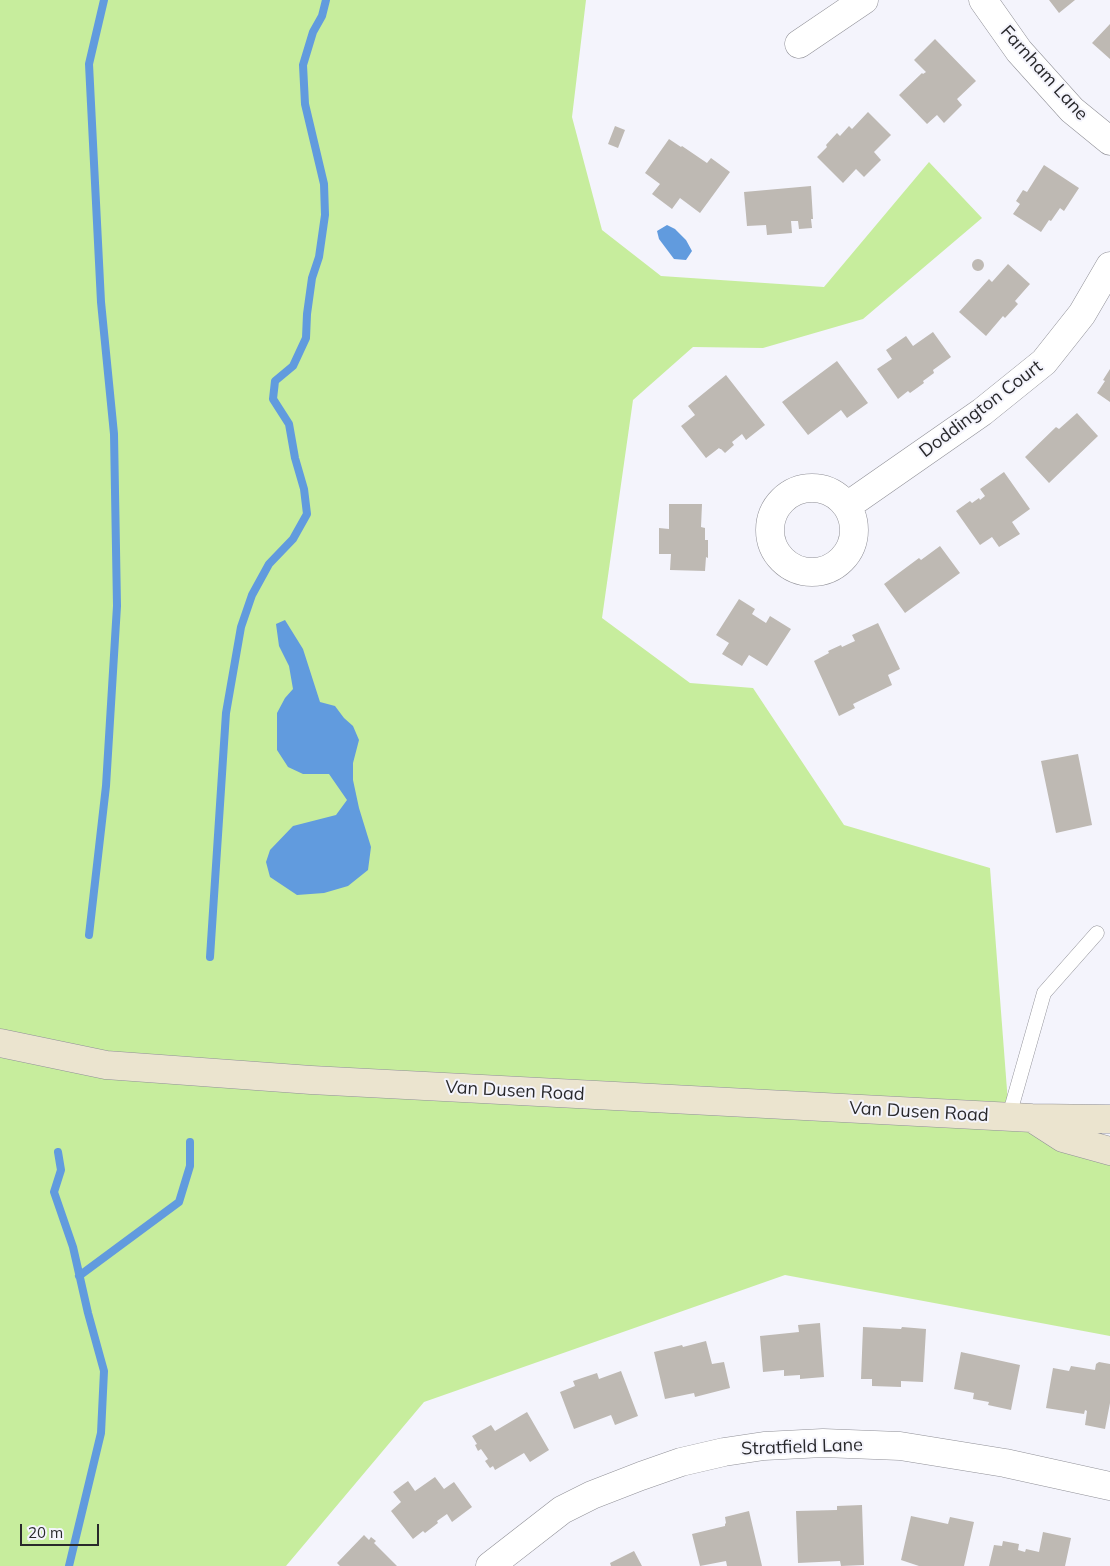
<!DOCTYPE html>
<style>
body{margin:0}
#map{position:relative;width:1110px;height:1566px;overflow:hidden;background:#f4f4fc;font-family:Mulish,sans-serif}
canvas{display:block}
.scale{position:absolute;left:20px;top:1524px;width:79px;height:22px;box-sizing:border-box;border:2px solid #29292c;border-top:0;padding-left:6px;font-size:15px;line-height:18px;white-space:nowrap;color:#29292c;-webkit-text-stroke:4px #f4f4fc;paint-order:stroke}
</style>
<div id="map">
<canvas width="1110" height="1566"></canvas>
<div class="scale">20 m</div>
</div>
<script>
const ctx = document.querySelector('canvas').getContext('2d');
ctx.lineJoin = 'round';
function fill(path, color) { ctx.fillStyle = color; ctx.fill(path, 'evenodd'); }
const poly = rows => new Path2D(rows.map(r => 'M' + r).join(''));
function strokePath(path, color, width, dash) { ctx.strokeStyle = color; ctx.lineWidth = width; ctx.lineCap = dash ? 'butt' : 'round'; ctx.setLineDash(dash || []); ctx.stroke(path); }
function drawText(font, color, halo, rows, align = 'center') {
  ctx.font = font + ' Mulish,sans-serif'; ctx.lineWidth = 4; ctx.setLineDash([]); ctx.textBaseline = 'middle'; ctx.strokeStyle = halo; ctx.fillStyle = color; for (const [text, x, y, turn = 0] of rows) {
    ctx.save(); ctx.translate(x, y); ctx.rotate((+turn || 0) * Math.PI / 180); ctx.textAlign = isNaN(turn) ? turn : align; if (halo) ctx.strokeText(text, 0, 0); ctx.fillText(text, 0, 0); ctx.restore();
  }
}
fill(poly([
 [0,0,586,0,572,117,602,230,661,276,824,287,929,162,982,218,863,319,763,348,693,347,633,400,602,618,690,683,753,688,844,825,990,868,1009,1116,1110,1151,1110,1336,785,1275,424,1402,286,1566,0,1566]
]), '#c7ed9d');
fill(poly([
 [667,225,675,229,686,240,692,251,686,260,674,259,659,239,657,231],
 [285,620,303,649,320,702,335,706,344,718,353,726,359,740,353,763,353,780,359,808,371,847,368,870,348,886,324,893,297,895,270,877,266,862,270,850,293,826,336,815,347,800,329,774,303,774,288,767,277,750,277,713,285,698,293,689,289,666,279,646,276,624]
]), '#619bde');
strokePath(poly([
 [89,935,106,786,117,606,114,434,101,302,89,64,104,0],
 [210,957,226,713,241,627,252,595,269,564,293,539,307,514,304,489,295,458,289,424,273,399,275,381,293,366,306,338,307,314,312,278,319,257,325,215,324,184,305,104,303,65,313,32,322,16,326,0],
 [58,1152,61,1170,54,1192,73,1247,88,1313,104,1371,101,1433,69,1566],
 [79,1276,179,1202,190,1166,190,1142]
]), '#619bde', 8);
fill(poly([
 [1049,0,1075,0,1059,13],
 [1110,24,1110,59,1092,43],
 [935,39,976,81,957,99,962,105,944,123,937,115,927,124,899,95,922,73,923,74,926,72,914,60],
 [868,112,891,135,874,152,881,160,864,177,856,169,843,183,817,157,827,147,826,145,837,133,840,136,849,126,852,129],
 [615,126,625,130,618,148,608,144],
 [669,139,681,147,682,146,707,163,711,158,730,172,700,213,680,198,672,209,652,194,660,184,645,173],
 [1044,165,1079,188,1064,211,1060,208,1051,221,1049,220,1041,232,1013,214,1020,204,1016,201,1023,190,1027,192],
 [811,186,813,219,811,219,812,228,799,229,798,221,791,221,792,233,767,235,766,225,747,226,744,192],
 '972 265a6 6 0 1 1 12 0a6 6 0 1 1-12 0Z',
 [1008,264,1030,284,1015,301,1018,304,1005,318,1003,316,986,336,959,312,989,279,992,282],
 [933,332,951,357,933,370,934,373,923,381,924,383,910,393,908,391,898,399,877,369,892,359,886,350,906,336,913,346],
 [837,361,868,403,847,418,841,410,808,435,782,402],
 [1110,369,1110,402,1097,393,1105,381,1103,380],
 [726,375,765,425,746,440,742,434,732,442,734,445,725,453,721,449,720,449,719,448,706,458,681,426,695,415,688,406],
 [1077,413,1098,436,1049,483,1025,457,1056,427,1059,429],
 [1004,472,1030,509,1012,522,1020,534,999,547,992,537,980,545,956,511,970,501,972,503,979,498,980,500,985,496,980,489],
 [669,504,702,504,701,527,705,528,705,540,708,540,708,558,706,557,705,571,670,570,671,554,659,554,659,528,669,529],
 [940,546,960,573,905,613,884,584,919,558,921,560],
 [739,599,755,609,752,614,766,623,770,616,791,629,767,666,749,655,742,666,722,654,729,643,716,635],
 [878,623,900,669,888,675,892,685,853,704,855,708,839,716,814,661,829,653,828,651,841,645,842,647,855,641,852,635],
 [1078,754,1092,825,1056,833,1041,761],
 [820,1323,824,1377,800,1379,800,1375,784,1376,784,1370,763,1372,760,1336,799,1332,798,1325],
 [863,1327,901,1329,902,1327,926,1329,923,1382,901,1381,901,1387,872,1386,872,1379,861,1379],
 [706,1341,712,1364,724,1362,730,1388,695,1397,694,1393,665,1399,654,1352,682,1345,683,1347],
 [961,1352,1020,1365,1011,1410,988,1405,989,1402,973,1399,974,1393,954,1389],
 [1099,1362,1110,1364,1110,1403,1105,1429,1085,1425,1087,1411,1085,1410,1084,1414,1046,1408,1053,1368,1069,1371,1071,1366,1095,1370,1096,1364],
 [621,1371,638,1416,615,1425,611,1415,574,1429,560,1392,575,1386,573,1381,597,1373,599,1379],
 [527,1412,549,1450,530,1462,524,1453,495,1470,493,1466,490,1468,485,1461,488,1459,481,1449,478,1451,475,1445,477,1444,472,1436,491,1425,495,1431],
 [435,1477,444,1489,454,1482,472,1507,452,1522,447,1514,437,1521,438,1523,425,1533,423,1531,413,1539,391,1511,401,1502,393,1492,408,1481,415,1491],
 [862,1505,864,1565,841,1566,840,1561,798,1563,796,1511,837,1510,837,1506],
 [749,1511,762,1566,727,1566,726,1561,700,1566,692,1534,725,1526,725,1524,726,1523,725,1517],
 [911,1516,948,1524,950,1517,974,1522,964,1566,919,1566,901,1560],
 [1043,1532,1071,1538,1065,1566,989,1566,994,1545,1002,1546,1003,1541,1019,1544,1018,1550,1025,1552,1026,1549,1039,1552],
 [364,1535,369,1540,371,1537,376,1541,374,1543,397,1566,340,1566,337,1563],
 [634,1551,642,1566,611,1566,610,1563]
]), '#beb9b3');
const lane = poly([
 [1009,1116,1044,993,1097,933]
]);
const street = poly([
 [983,0,1019,51,1072,110,1110,141],
 [799,44,864,0],
 '770 530a42 42 0 1 1 84 0a42 42 0 1 1-84 0Z',
 [847,506,982,412,1044,362,1082,314,1110,266],
 [490,1566,562,1510,592,1495,641,1476,681,1462,724,1452,764,1446,823,1443,900,1446,1005,1463,1110,1486]
]);
const secondary = poly([
 [0,1043,106,1065,311,1080,1032,1118,1110,1119],
 [1032,1118,1063,1138,1110,1151]
]);
strokePath(lane, '#909097', 15);
strokePath(street, '#909097', 29);
strokePath(secondary, '#909097', 29);
strokePath(lane, '#fff', 14);
strokePath(street, '#fff', 28);
strokePath(secondary, '#ebe4cf', 28);
drawText('18px', '#29292c', '#f4f4fc', [
 ["Farnham Lane",1044,73,48],
 ["Doddington Court",981,409,-37],
 ["Van Dusen Road",515,1091,3],
 ["Van Dusen Road",919,1112,3],
 ["Stratfield Lane",802,1447,-2]
]);
</script>
